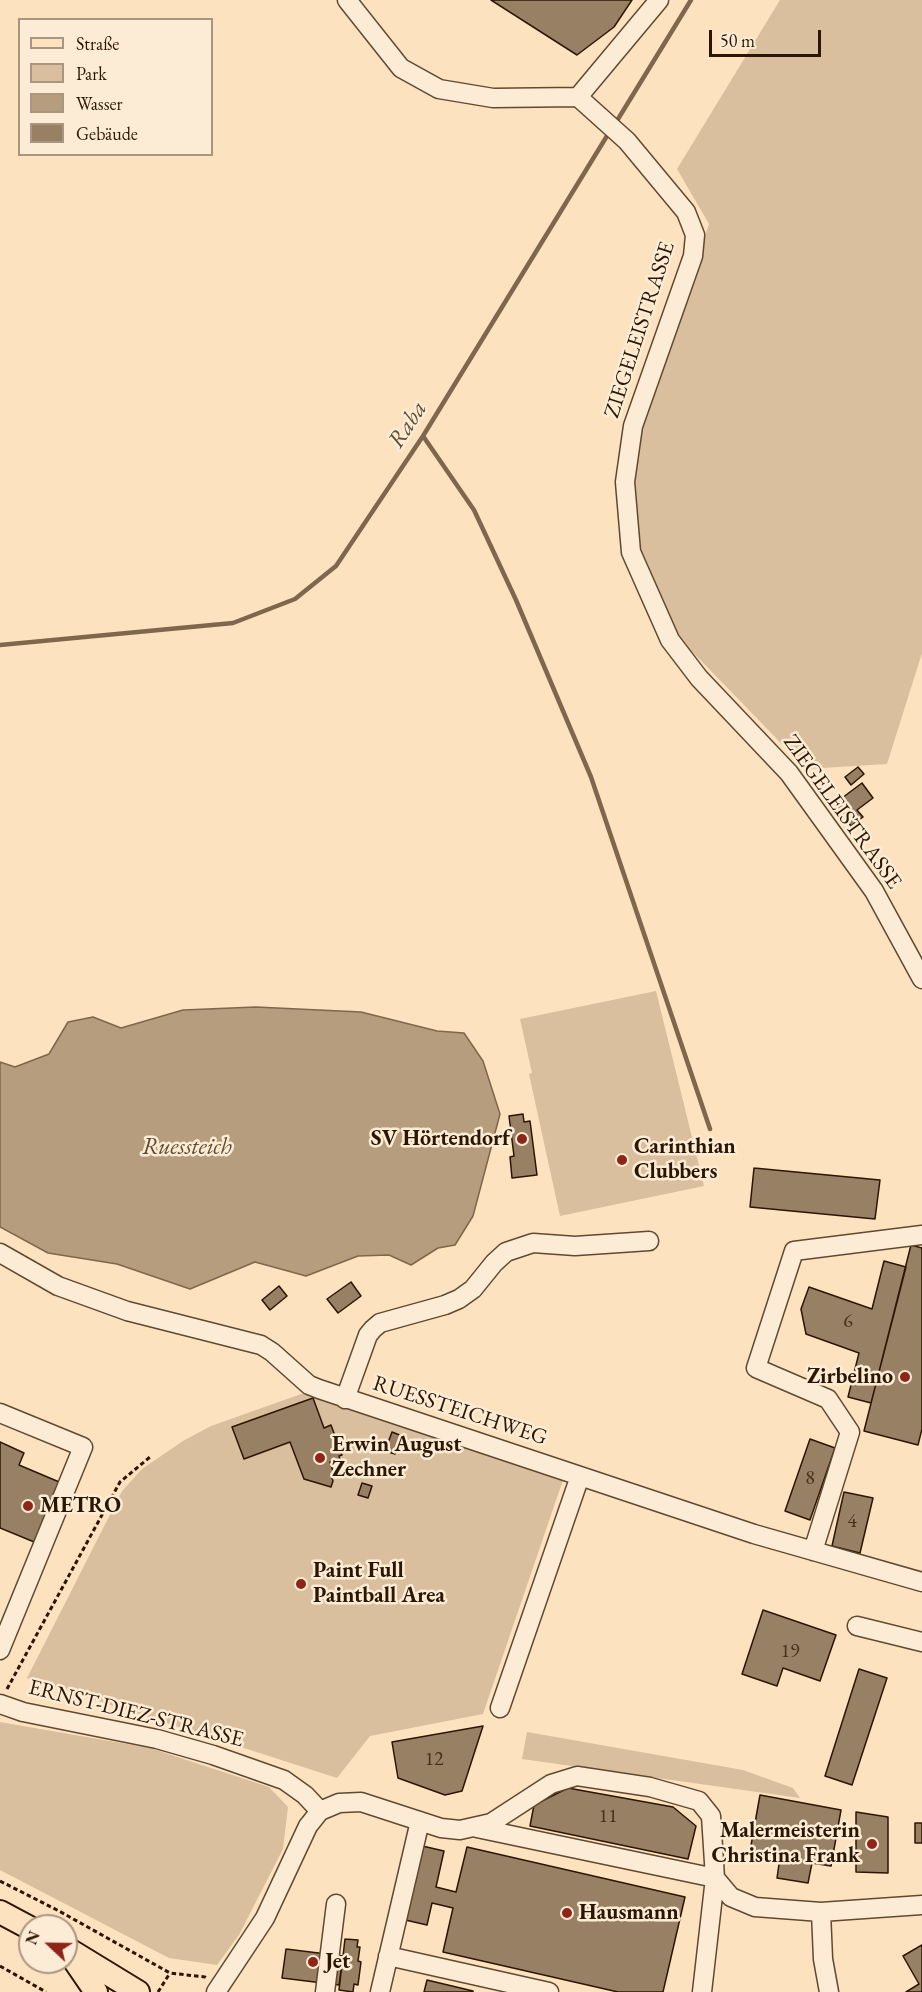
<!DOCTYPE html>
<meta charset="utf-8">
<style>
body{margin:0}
#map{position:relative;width:922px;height:1992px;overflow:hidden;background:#fce2be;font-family:"EB Garamond",serif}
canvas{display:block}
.legend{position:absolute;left:18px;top:18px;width:195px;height:138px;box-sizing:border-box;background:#fdecd5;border:2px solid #a99681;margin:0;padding:8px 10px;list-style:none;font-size:18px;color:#2c1602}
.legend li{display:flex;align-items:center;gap:12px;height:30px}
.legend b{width:30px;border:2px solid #a99681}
.north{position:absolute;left:18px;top:1914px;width:60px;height:60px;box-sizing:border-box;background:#fdecd5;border:2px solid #a99681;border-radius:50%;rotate:292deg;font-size:16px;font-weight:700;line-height:24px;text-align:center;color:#2c1602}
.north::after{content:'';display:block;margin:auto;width:21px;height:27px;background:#8f2418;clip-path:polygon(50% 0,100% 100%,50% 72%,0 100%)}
.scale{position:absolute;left:709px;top:30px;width:112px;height:27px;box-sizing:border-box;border:3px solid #2c1602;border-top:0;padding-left:8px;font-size:18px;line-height:21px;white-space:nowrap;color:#2c1602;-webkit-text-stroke:4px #fdecd5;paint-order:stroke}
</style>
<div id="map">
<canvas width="922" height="1992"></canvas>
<ul class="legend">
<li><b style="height:8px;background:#fce2be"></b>Straße</li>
<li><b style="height:16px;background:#d9bf9e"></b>Park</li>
<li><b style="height:16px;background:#b59d7e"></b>Wasser</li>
<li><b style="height:16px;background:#988064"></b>Gebäude</li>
</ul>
<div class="north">N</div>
<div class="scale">50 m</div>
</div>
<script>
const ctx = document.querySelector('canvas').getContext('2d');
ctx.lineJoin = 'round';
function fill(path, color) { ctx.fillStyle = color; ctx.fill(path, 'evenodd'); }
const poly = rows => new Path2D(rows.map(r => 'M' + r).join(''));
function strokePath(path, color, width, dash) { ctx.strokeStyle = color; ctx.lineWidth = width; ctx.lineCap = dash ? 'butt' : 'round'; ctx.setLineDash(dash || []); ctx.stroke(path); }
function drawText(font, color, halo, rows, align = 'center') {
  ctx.font = font + ' "EB Garamond",serif'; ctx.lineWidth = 5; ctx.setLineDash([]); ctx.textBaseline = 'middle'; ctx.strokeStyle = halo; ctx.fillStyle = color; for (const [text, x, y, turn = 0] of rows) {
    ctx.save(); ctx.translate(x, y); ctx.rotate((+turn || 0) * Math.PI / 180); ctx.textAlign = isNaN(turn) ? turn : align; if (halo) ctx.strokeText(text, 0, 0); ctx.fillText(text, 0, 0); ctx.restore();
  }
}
fill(poly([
 [780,0,922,0,922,653,887,764,806,769,679,638,639,549,632,490,635,445,709,224,677,169],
 [656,991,704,1186,560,1216,529,1074,532,1073,520,1019],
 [304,1393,563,1480,483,1714,370,1736,337,1778,27,1678,122,1491,142,1469,183,1441,211,1426],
 [0,1722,150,1748,269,1787,288,1807,283,1849,239,1935,217,1965,169,1958,0,1870],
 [527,1732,743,1770,793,1788,800,1798,522,1759]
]), '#d9bf9e');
const water = poly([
 [256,1007,361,1012,437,1031,464,1033,483,1061,500,1114,473,1216,455,1245,438,1248,411,1265,389,1255,358,1256,306,1276,255,1262,190,1289,117,1264,48,1253,0,1227,0,1062,15,1067,49,1054,68,1022,93,1017,121,1028,183,1010,256,1007]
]);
fill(water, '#b59d7e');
strokePath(water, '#7e674c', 1.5);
strokePath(poly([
 [615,124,691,0],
 [423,436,474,510,516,600,591,777,710,1129],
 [0,645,233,623,295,599,336,566,423,436,610,131]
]), '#7e674c', 4.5);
const building = poly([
 [491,0,632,0,614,27,577,55,491,0],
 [858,767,864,774,851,785,845,777,858,767],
 [862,783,873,798,857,810,863,817,851,826,834,804,862,783],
 [523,1114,524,1122,530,1121,537,1175,512,1178,510,1157,514,1156,509,1116,523,1114],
 [754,1168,880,1180,875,1219,750,1207,754,1168],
 [911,1245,922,1248,922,1429,918,1445,864,1431,911,1245],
 [884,1261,906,1267,871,1403,848,1397,859,1353,806,1334,801,1309,809,1287,872,1309,884,1261],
 [351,1282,361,1296,338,1313,327,1299,351,1282],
 [279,1286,287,1296,270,1310,262,1300,279,1286],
 [313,1398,324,1428,331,1425,342,1455,339,1456,340,1459,330,1462,334,1474,331,1475,333,1481,331,1487,304,1479,290,1442,244,1459,232,1427,313,1398],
 [392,1432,402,1436,395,1454,385,1451,392,1432],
 [810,1439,835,1448,810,1520,785,1511,810,1439],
 [0,1442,24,1453,19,1465,64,1484,39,1544,0,1528,0,1442],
 [362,1483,372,1486,368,1498,358,1495,362,1483],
 [844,1492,873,1498,860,1553,832,1546,844,1492],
 [763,1610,836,1635,820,1681,783,1668,777,1686,742,1674,763,1610],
 [859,1669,887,1678,852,1785,825,1776,859,1669],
 [483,1726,462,1791,445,1795,398,1778,392,1742,483,1726],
 [568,1788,673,1807,696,1826,688,1859,530,1826,534,1805,568,1788],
 [760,1795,841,1810,831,1866,812,1863,808,1883,777,1878,780,1857,750,1851,760,1795],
 [856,1812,888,1817,888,1873,856,1872,856,1812],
 [915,1823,922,1823,922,1843,915,1843,915,1823],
 [418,1845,444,1851,436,1887,456,1892,467,1847,685,1897,663,1992,618,1992,443,1952,453,1908,432,1903,427,1925,401,1919,418,1845],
 [345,1939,358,1940,357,1947,360,1947,358,1961,361,1962,358,1985,354,1984,353,1992,339,1990,345,1939],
 [922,1945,922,1992,906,1992,919,1984,903,1956,922,1945],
 [286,1949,343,1956,339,1985,282,1978,286,1949],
 [427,1980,473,1991,473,1992,424,1992,427,1980]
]);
fill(building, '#988064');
strokePath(building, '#2c1602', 1.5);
const minor = poly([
 [347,0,401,68,439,89,493,98,578,97,627,141,686,212,695,235,693,256,633,426,625,482,631,552,670,640,699,678,789,773,874,891,922,979],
 [578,97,659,0],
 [0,1253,58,1286,127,1311,261,1345,272,1352,309,1385,319,1389,754,1534,922,1582],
 [345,1399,368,1335,373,1329,380,1323,445,1305,459,1299,473,1289,494,1263,506,1252,533,1243,575,1246,649,1241],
 [0,1413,83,1447,0,1650],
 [813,1551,850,1432,828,1399,756,1368,794,1251,922,1235],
 [857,1626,922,1642],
 [0,1704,23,1712,157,1739,213,1755,284,1780,305,1795,320,1811],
 [500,1708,580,1476],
 [477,1828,715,1878,702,1992],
 [821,1912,823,1959,829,1992],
 [388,1956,549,1992],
 [216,1992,265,1918,308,1826,320,1811,339,1803,361,1802,441,1828,460,1830,491,1823,551,1784,577,1776,650,1787,699,1801,711,1816,715,1878,731,1897,755,1907,821,1912,922,1905],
 [325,1992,336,1904],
 [380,1992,420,1821]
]);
const major = poly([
 [0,1912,30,1928],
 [66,1948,138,1992],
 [70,1954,96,1992]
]);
strokePath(minor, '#604931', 21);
strokePath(major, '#2c1602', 26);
strokePath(poly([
 [7,1689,120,1482,150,1457],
 [0,1881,59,1911,170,1973,205,1977,208,1979],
 [0,1966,46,1992],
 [158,1992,170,1973]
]), '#2c1602', 3, [4.5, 3]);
strokePath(minor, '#fdecd5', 18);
strokePath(major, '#fce2be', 22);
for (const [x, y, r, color] of [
 [522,1139,6,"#8f2418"],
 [622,1160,6,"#8f2418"],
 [905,1377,6,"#8f2418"],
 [320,1458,6,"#8f2418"],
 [28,1506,6,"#8f2418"],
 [301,1584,6,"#8f2418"],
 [872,1844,6,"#8f2418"],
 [567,1913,6,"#8f2418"],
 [313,1962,6,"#8f2418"]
]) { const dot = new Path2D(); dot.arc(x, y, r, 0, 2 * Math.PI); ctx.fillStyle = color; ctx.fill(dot); strokePath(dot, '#fdecd5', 2); }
drawText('20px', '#47301a', null, [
 ["6",848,1322],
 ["8",810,1479],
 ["4",852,1522],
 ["19",790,1652],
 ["12",434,1760],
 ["11",608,1817]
]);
drawText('22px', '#2c1602', '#fdecd5', [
 ["ZIEGELEISTRASSE",640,330,-72],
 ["ZIEGELEISTRASSE",842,812,54],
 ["RUESSTEICHWEG",460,1411,18],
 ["ERNST-DIEZ-STRASSE",136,1714,14]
]);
drawText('bold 22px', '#2c1602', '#fdecd5', [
 ["SV Hörtendorf",510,1139,"right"],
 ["Carinthian",634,1147],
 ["Clubbers",634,1172],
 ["Zirbelino",893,1377,"right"],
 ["Erwin August",332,1445],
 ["Zechner",332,1470],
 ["METRO",40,1506],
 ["Paint Full",313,1571],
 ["Paintball Area",313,1596],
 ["Malermeisterin",860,1831,"right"],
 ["Christina Frank",860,1856,"right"],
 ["Hausmann",579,1913],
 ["Jet",325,1962]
], 'left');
drawText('italic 24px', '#634c34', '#fdecd5', [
 ["Raba",408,425,-57],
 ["Ruessteich",187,1147]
]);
</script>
